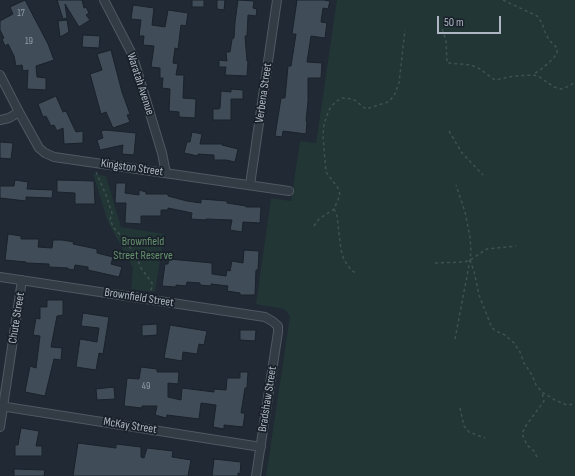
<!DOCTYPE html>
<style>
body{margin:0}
#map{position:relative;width:575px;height:476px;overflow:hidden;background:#202934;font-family:"Sofia Sans Condensed",sans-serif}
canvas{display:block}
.scale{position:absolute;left:437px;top:16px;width:64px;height:18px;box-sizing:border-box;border:2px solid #adb6c2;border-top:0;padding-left:5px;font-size:12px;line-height:14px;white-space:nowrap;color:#adb6c2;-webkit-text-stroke:3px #192029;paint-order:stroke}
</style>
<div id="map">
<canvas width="575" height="476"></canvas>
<div class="scale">50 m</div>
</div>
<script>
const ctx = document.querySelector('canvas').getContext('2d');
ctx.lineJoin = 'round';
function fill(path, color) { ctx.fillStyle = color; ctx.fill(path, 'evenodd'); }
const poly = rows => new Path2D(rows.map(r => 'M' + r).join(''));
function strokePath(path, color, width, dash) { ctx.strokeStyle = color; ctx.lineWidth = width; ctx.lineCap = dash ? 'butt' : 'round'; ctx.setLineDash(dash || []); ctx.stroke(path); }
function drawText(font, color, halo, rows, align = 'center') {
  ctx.font = font + ' "Sofia Sans Condensed",sans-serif'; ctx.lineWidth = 3.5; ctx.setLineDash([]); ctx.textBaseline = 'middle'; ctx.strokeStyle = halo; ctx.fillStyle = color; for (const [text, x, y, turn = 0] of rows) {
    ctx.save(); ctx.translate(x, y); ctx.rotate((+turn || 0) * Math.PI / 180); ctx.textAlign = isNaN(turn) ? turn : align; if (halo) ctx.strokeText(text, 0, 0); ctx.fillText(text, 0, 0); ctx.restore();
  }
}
fill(poly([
 [337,0,575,0,575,476,266,476,290,316,284,309,256,304,271,198,291,201,300,141,316,143],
 [93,174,106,176,121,227,164,234,155,292,131,289,133,268,108,222]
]), '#223636');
const building = poly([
 [25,0,48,44,54,60,36,66,37,77,46,78,46,90,27,89,28,70,23,71,22,65,16,66,14,56,8,44,5,46,2,39,4,38,0,30,0,21,13,14,10,7,25,0],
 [57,0,82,0,84,8,86,7,89,13,86,15,90,20,79,27,65,4,67,18,63,19,57,0],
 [192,0,204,0,204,7,192,7,192,0],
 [217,0,225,0,224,10,217,9,217,0],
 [238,0,254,1,253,8,257,9,256,16,248,15,247,36,245,36,247,61,248,62,247,76,225,75,226,67,219,67,219,60,227,61,226,52,230,52,232,39,234,38,235,22,238,0],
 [297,0,324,0,330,1,328,9,323,8,321,22,327,23,325,38,311,36,307,62,322,63,321,78,308,78,308,101,306,121,307,121,306,134,283,131,282,137,275,136,281,98,285,98,288,66,291,66,296,34,292,34,297,0],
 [133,5,154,8,152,25,165,27,168,10,188,13,186,26,181,25,178,49,175,48,173,63,178,64,176,75,184,75,183,98,196,99,195,118,179,117,179,112,169,111,170,89,162,88,163,78,160,78,160,68,151,67,154,46,143,45,144,36,139,36,141,20,131,19,133,5],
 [67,20,69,32,60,37,58,21,67,20],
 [83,35,100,36,99,48,82,47,83,35],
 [111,50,122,92,130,114,127,115,130,122,113,128,106,112,101,114,90,74,102,70,97,54,111,50],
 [231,89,243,90,243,99,231,99,231,120,213,120,213,109,219,109,220,108,221,91,231,92,231,89],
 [56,96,63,112,66,111,76,132,83,131,83,143,64,144,63,128,57,131,54,125,51,126,46,116,43,117,38,104,56,96],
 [105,130,136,133,134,155,122,154,123,145,100,150,97,140,103,138,101,131,105,130],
 [192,132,202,134,200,144,222,144,222,145,238,149,235,162,226,160,214,160,214,155,198,154,198,156,184,153,187,142,190,142,192,132],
 [0,142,13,143,11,159,0,158,0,142],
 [15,180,28,182,27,189,53,190,52,198,26,197,26,201,0,198,0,186,14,186,15,180],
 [57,180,94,181,95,204,75,204,75,193,57,192,57,180],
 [116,183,126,183,125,193,139,195,139,190,146,192,146,194,168,194,168,196,187,201,201,203,201,199,227,201,227,203,246,206,246,207,261,207,260,223,243,222,242,232,230,230,232,220,206,219,206,220,191,219,192,213,168,208,168,210,161,210,161,216,141,216,141,224,125,223,126,203,115,203,116,183],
 [8,234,21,236,21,239,39,239,38,247,52,248,53,240,62,240,74,242,73,244,97,249,97,253,113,257,111,264,122,267,119,277,88,270,88,267,75,265,74,270,68,269,68,268,49,267,49,264,26,263,26,262,5,260,8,234],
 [244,250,259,251,258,270,256,270,255,295,240,295,240,293,227,291,228,286,211,284,211,286,200,285,200,283,187,282,186,286,176,285,176,287,162,286,165,264,168,264,169,259,212,263,212,274,226,276,227,270,230,271,232,261,243,263,244,250],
 [47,300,63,300,63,315,57,316,51,347,62,348,61,360,54,359,45,396,25,392,30,366,36,368,40,336,33,335,36,318,40,319,40,307,47,307,47,300],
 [83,313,109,317,103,354,99,353,96,370,76,367,80,339,97,342,99,328,81,326,83,313],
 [157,324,157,335,142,336,142,325,157,324],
 [170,325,207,331,204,345,199,344,197,354,183,352,182,361,164,358,170,325],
 [240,330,256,330,255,341,240,340,240,330],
 [141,367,157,369,157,372,179,372,178,384,168,383,168,397,181,400,182,388,214,392,214,389,226,390,227,378,240,378,240,372,248,372,247,388,245,388,241,413,245,413,243,427,224,425,224,429,213,427,216,405,201,403,199,419,167,415,166,418,155,415,157,406,142,406,142,408,124,406,127,378,139,379,141,367],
 [114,387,115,399,97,400,96,389,114,387],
 [21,428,39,431,36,446,42,446,42,456,15,456,15,445,18,445,21,428],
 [78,443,116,448,116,444,141,447,141,457,144,458,147,448,173,451,172,457,191,460,188,476,73,476,78,443],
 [214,459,241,462,240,474,238,473,238,476,212,476,214,459],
 [14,469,45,470,44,476,14,476,14,469]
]);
fill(building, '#414c59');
strokePath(building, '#1a222b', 1);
const street = poly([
 [104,0,132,54,162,153,166,173],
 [0,75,19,112],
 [0,120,9,118,19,112,39,148,45,153,54,157,289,191],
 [250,185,277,0],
 [0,277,265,317,272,321,278,326,278,332,256,476],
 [0,406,261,447],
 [0,427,22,280]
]);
strokePath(street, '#505963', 10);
strokePath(poly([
 [503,0,537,16,542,23,545,32,549,40,557,48,557,53,553,59,539,71,533,74],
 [442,29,446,40,447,63,471,65,480,69,495,80,514,76,533,75,538,76,554,87,562,89,569,86,575,82],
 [449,131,462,153,483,175],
 [96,172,106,195,112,213,110,220,114,228,125,240,137,258,141,268,152,283,151,292],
 [334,209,337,216,341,250,344,260,351,270,357,274],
 [314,226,319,219,334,209,340,195,338,188,326,172,323,136,324,124,329,110,335,102,342,98,353,99,366,109,388,102,394,96,399,83,405,30],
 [470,260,474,271,479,295,492,328,498,332,505,335,514,343,520,352,524,363,532,375,536,385,542,392,555,400,567,405,575,404],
 [435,263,464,262,470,260,487,249,516,246],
 [455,339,470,260,471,251,470,237,465,212,456,185],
 [460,408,464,426,469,432,485,438],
 [537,457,534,451,527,445,522,434,525,427,544,401,542,392]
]), '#3f5153', 1.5, [3, 3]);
strokePath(street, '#333b45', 8);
drawText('10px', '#929ca8', null, [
 ["17",21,13],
 ["19",29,41],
 ["49",146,386]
]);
drawText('12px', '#adb6c2', '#192029', [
 ["Waratah Avenue",140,84,72],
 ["Verbena Street",264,93,-82],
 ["Kingston Street",132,168,8],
 ["Brownfield Street",139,298,9],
 ["Chute Street",17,318,-81],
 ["Bradshaw Street",268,399,-81],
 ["McKay Street",130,426,9]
]);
drawText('12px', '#66916e', '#192029', [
 ["Brownfield",143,242],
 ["Street Reserve",143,256]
]);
</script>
